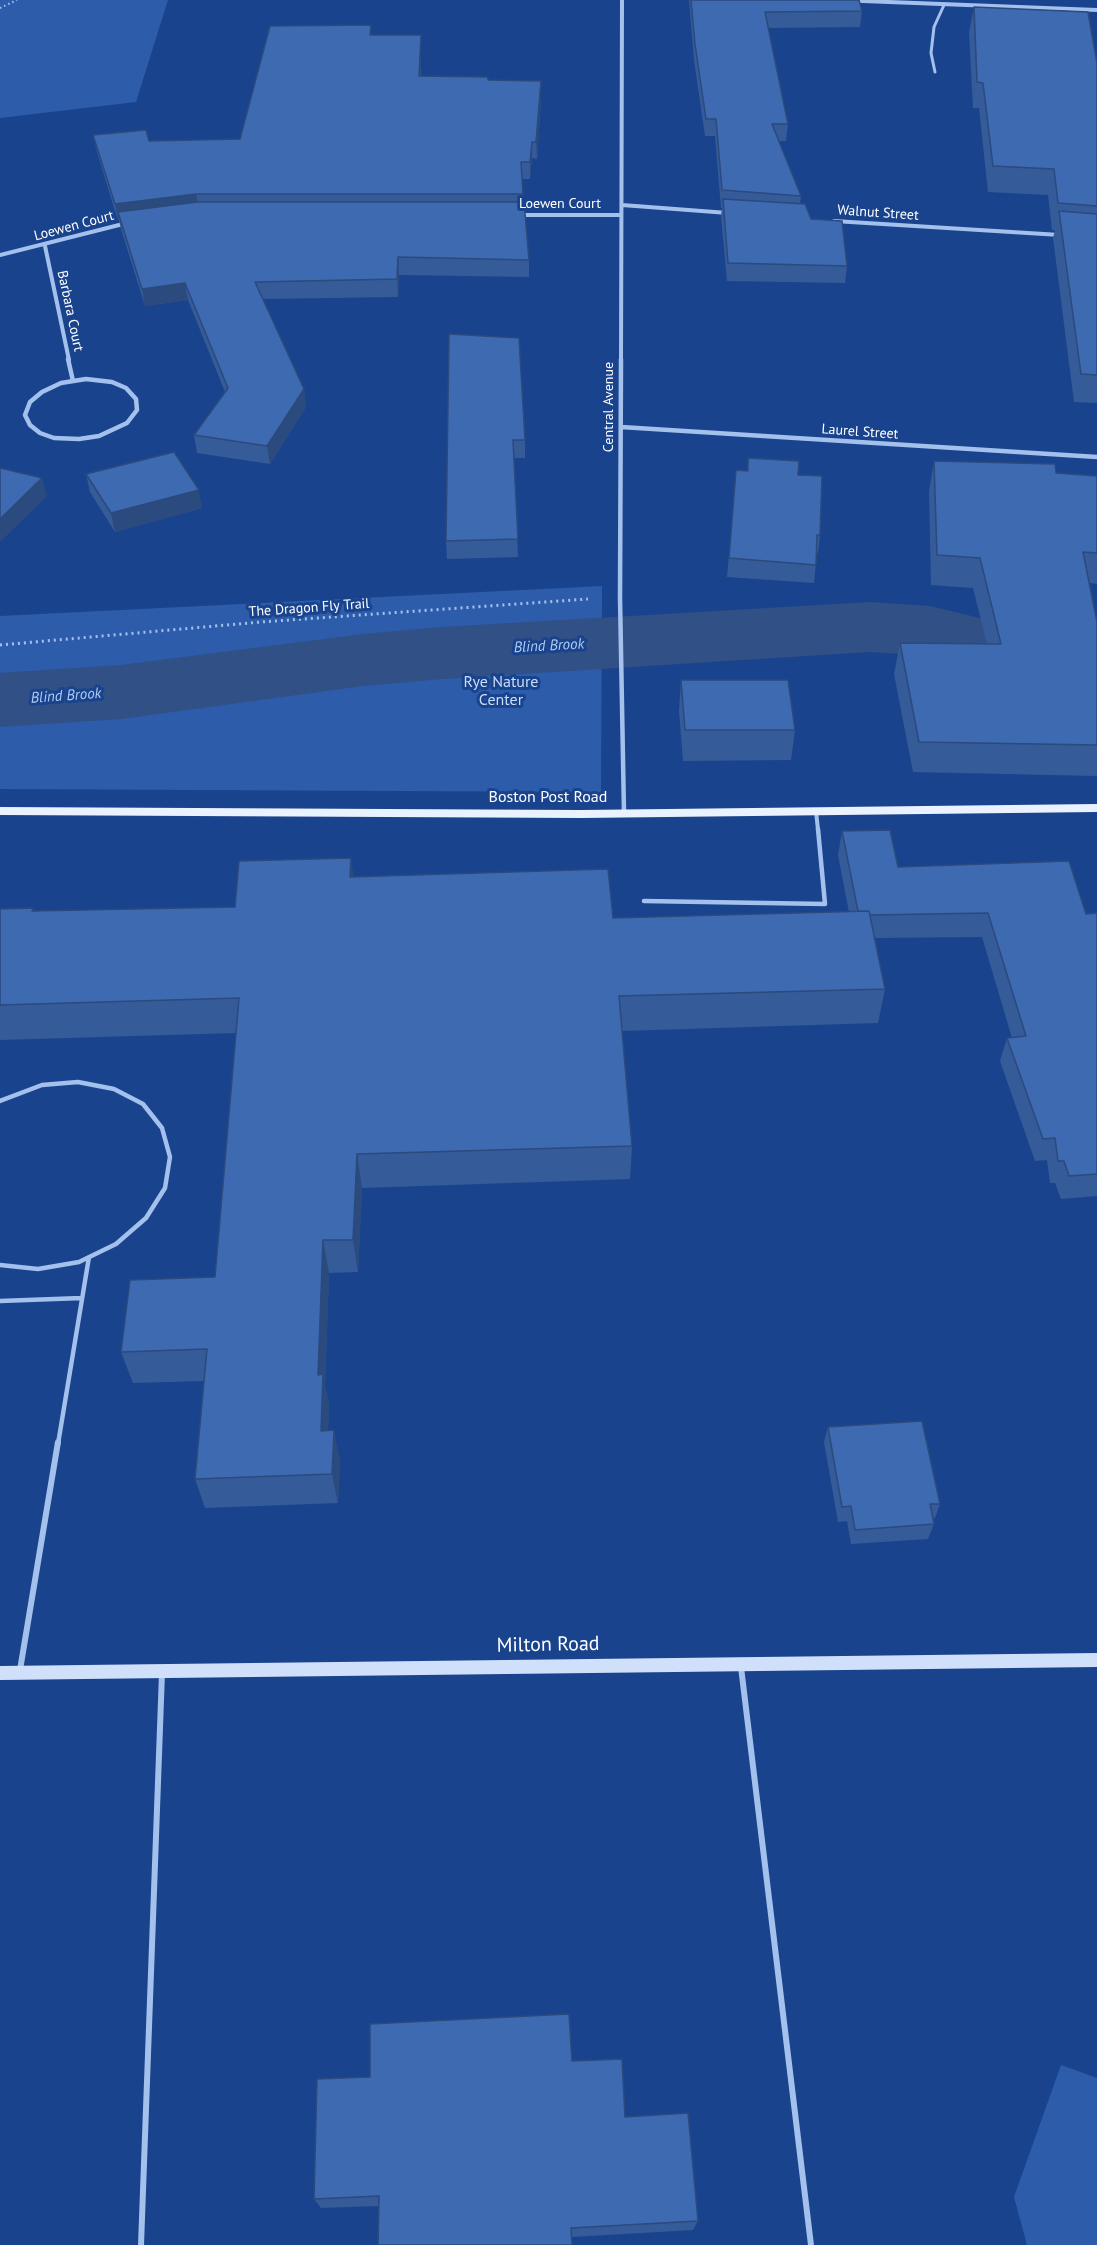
<!DOCTYPE html>
<style>
body{margin:0}
canvas{display:block;background:#19438c}
</style>
<canvas width="1097" height="2245"></canvas>
<script>
const ctx = document.querySelector('canvas').getContext('2d');
ctx.lineJoin = 'round';
function fill(path, color) { ctx.fillStyle = color; ctx.fill(path, 'evenodd'); }
const poly = rows => new Path2D(rows.map(r => 'M' + r).join(''));
function strokePath(path, color, width, dash) { ctx.strokeStyle = color; ctx.lineWidth = width; ctx.lineCap = dash ? 'butt' : 'round'; ctx.setLineDash(dash || []); ctx.stroke(path); }
function drawText(font, color, halo, rows, align = 'center') {
  ctx.font = font + ' "PT Sans",sans-serif'; ctx.lineWidth = 6; ctx.setLineDash([]); ctx.textBaseline = 'middle'; ctx.strokeStyle = halo; ctx.fillStyle = color; for (const [text, x, y, turn = 0] of rows) {
    ctx.save(); ctx.translate(x, y); ctx.rotate((+turn || 0) * Math.PI / 180); ctx.textAlign = isNaN(turn) ? turn : align; if (halo) ctx.strokeText(text, 0, 0); ctx.fillText(text, 0, 0); ctx.restore();
  }
}
fill(poly([
 [0,0,168,0,136,102,0,118],
 [602,586,601,792,0,789,0,616],
 [1061,2065,1097,2078,1097,2245,1027,2245,1014,2197]
]), '#2c5caa');
fill(poly([
 [870,602,930,606,1017,627,1097,633,1097,685,1017,679,930,656,870,652,442,679,363,686,121,719,0,727,0,673,121,665,363,634,442,627,870,602]
]), '#305086');
strokePath(poly([
 [0,8,17,0]
]), '#a4c1ee', 2, [1.5, 3]);
strokePath(poly([
 [0,645,261,622,588,599]
]), '#a4c1ee', 3, [2, 4]);
strokePath(poly([
 [935,72,931,53,934,27,944,5]
]), '#a4c1ee', 3);
strokePath(poly([
 [816,811,818,830]
]), '#a4c1ee', 4);
strokePath(poly([
 [644,901,825,904,818,829],
 [0,1101,42,1085,78,1082,114,1089,143,1104,162,1128,170,1157,165,1188,146,1218,116,1244,79,1262,38,1269,0,1265],
 [0,1301,82,1298],
 [58,1444,89,1257]
]), '#a4c1ee', 4.5);
strokePath(poly([
 [741,1667,811,2245],
 [20,1670,58,1442],
 [141,2245,162,1673]
]), '#a4c1ee', 6);
strokePath(poly([
 [837,0,1097,10],
 [622,205,728,213],
 [518,215,621,215],
 [834,221,1060,235],
 [45,246,69,360],
 [0,255,127,223],
 [621,360,622,0]
]), '#a4c1ee', 4);
strokePath(poly([
 [68,359,73,381],
 [621,359,620,597,624,813],
 [86,379,112,382,126,388,136,399,137,410,127,423,99,436,79,439,54,438,40,433,30,425,25,415,30,402,42,392,61,383,86,379],
 [621,427,1097,457]
]), '#a4c1ee', 4.5);
fill(poly([
 [1097,1653,1097,1667,0,1680,0,1666,1097,1653]
]), '#d1e0fa');
fill(poly([
 [1097,804,1097,812,581,818,0,815,0,807,581,810,1097,804]
]), '#ebf2ff');
fill(poly([
 [689,0,859,0,862,11,860,27,768,28,788,124,786,141,779,141,801,196,800,204,811,219,847,266,845,283,727,281,721,216,722,208,721,208,715,136,705,136,694,60],
 [974,7,1097,63,1097,403,1074,402,1053,238,1055,230,1052,230,1048,195,988,192,979,108,973,108,969,32],
 [371,25,371,35,421,35,421,76,488,80,541,98,537,159,532,158,530,179,522,179,529,260,529,277,399,275,398,297,263,299,304,389,306,407,270,464,197,453,194,435,225,392,188,300,145,306,121,229,119,221,118,221,97,152,93,135,149,141,240,139],
 [449,334,525,440,525,458,514,458,518,557,447,559,446,541],
 [748,458,798,475,820,535,818,553,817,553,814,583,727,577,735,488,747,470],
 [934,461,1056,473,1097,476,1097,584,1090,583,1097,622,1097,776,913,772,894,674,900,643,987,644,973,588,931,585,929,491],
 [86,474,202,508,115,532,90,492],
 [681,680,795,730,791,760,683,761,679,711],
 [842,831,898,867,1086,914,1097,913,1097,1196,1061,1199,1055,1183,1050,1183,1047,1160,1035,1161,1000,1061,1007,1038,1012,1038,982,937,875,938,885,989,878,1023,622,1031,632,1146,630,1179,362,1188,358,1272,329,1273,325,1386,329,1405,328,1430,340,1460,338,1503,205,1508,195,1479,204,1381,133,1383,121,1352,215,1277,236,1033,0,1040,0,909,34,911,235,907,354,877,613,918,849,912,838,855],
 [828,1427,940,1504,935,1518,933,1519,934,1524,928,1539,851,1544,847,1521,838,1522,824,1442],
 [572,2061,625,2117,698,2221,693,2230,572,2237,378,2206,321,2208,314,2199,370,2077]
]), '#355b99');
fill(poly([
 [421,35,421,51,420,92,419,76],
 [541,81,541,98,537,159,536,142],
 [532,142,532,158,530,179,530,162],
 [196,194,199,211,118,212,119,221,118,221,115,204],
 [398,257,399,275,398,297,397,279],
 [185,283,188,300,145,306,142,289],
 [304,389,306,407,270,464,267,446],
 [42,478,47,496,0,542,0,519],
 [199,490,202,508,115,532,111,513],
 [351,858,356,893,350,877],
 [357,1154,362,1188,358,1272,353,1240],
 [323,1240,329,1273,325,1386,329,1405,327,1460,321,1431,318,1375],
 [334,1430,340,1460,338,1503,332,1474]
]), '#2b4a7d');
const building = poly([
 [691,0,859,0,862,11,765,12,788,124,772,124,801,196,722,190,716,119,706,119,695,44,691,0],
 [974,7,1088,12,1097,63,1097,206,1058,203,1054,169,993,166,983,83,977,82,974,7],
 [371,25,370,35,421,35,419,76,488,77,488,80,541,81,536,142,532,142,530,162,521,162,523,194,196,194,115,204,93,135,146,130,149,141,240,139,270,26,371,25],
 [723,199,805,204,811,219,842,221,847,266,728,263,723,199],
 [197,202,524,202,529,260,398,257,397,279,255,282,304,389,267,446,194,435,228,388,185,283,142,289,118,212,197,202],
 [1059,211,1097,214,1097,375,1081,374,1059,211],
 [449,334,519,338,525,440,513,440,518,539,446,541,449,334],
 [174,452,199,490,111,513,86,474,174,452],
 [748,458,799,461,798,475,822,476,820,535,817,535,816,565,729,558,736,470,748,471,748,458],
 [934,461,1055,464,1056,473,1097,476,1097,553,1083,552,1097,622,1097,745,919,742,900,643,1001,644,980,558,937,555,934,461],
 [0,468,42,478,0,519,0,468],
 [681,680,788,680,795,730,685,730,681,680],
 [890,830,898,867,1069,861,1086,914,1097,913,1097,1174,1069,1176,1064,1161,1058,1161,1055,1138,1043,1139,1007,1038,1026,1036,988,913,870,915,869,911,858,911,842,831,890,830],
 [351,858,350,877,608,869,613,918,869,911,885,989,619,996,632,1146,357,1154,353,1240,323,1240,318,1375,323,1374,321,1431,334,1430,332,1474,195,1479,207,1349,121,1352,130,1280,215,1277,239,998,0,1005,0,909,33,908,32,911,235,907,239,861,351,858],
 [922,1421,940,1504,930,1504,934,1524,855,1530,851,1506,842,1507,828,1427,922,1421],
 [569,2014,572,2061,622,2059,625,2117,688,2113,698,2221,571,2228,572,2245,378,2245,379,2196,314,2199,317,2079,370,2077,370,2024,569,2014]
]);
fill(building, '#3e6ab2');
strokePath(building, '#2b4a7d', 1.5);
drawText('14px', '#fff', '#19438c', [
 ["Loewen Court",560,204],
 ["Walnut Street",878,213,4],
 ["Loewen Court",74,226,-15],
 ["Barbara Court",70,311,78],
 ["Central Avenue",609,407,-90],
 ["Laurel Street",860,432,4],
 ["The Dragon Fly Trail",309,608,-4]
]);
drawText('italic 15px', '#b0cbf5', '#19438c', [
 ["Blind Brook",549,646,-3],
 ["Blind Brook",66,696,-4]
]);
drawText('16px', '#caddfa', '#19438c', [
 ["Rye Nature",501,682],
 ["Center",501,700]
]);
drawText('16px', '#fff', '#19438c', [
 ["Boston Post Road",548,797]
]);
drawText('20px', '#fff', '#19438c', [
 ["Milton Road",548,1645,-1]
]);
</script>
